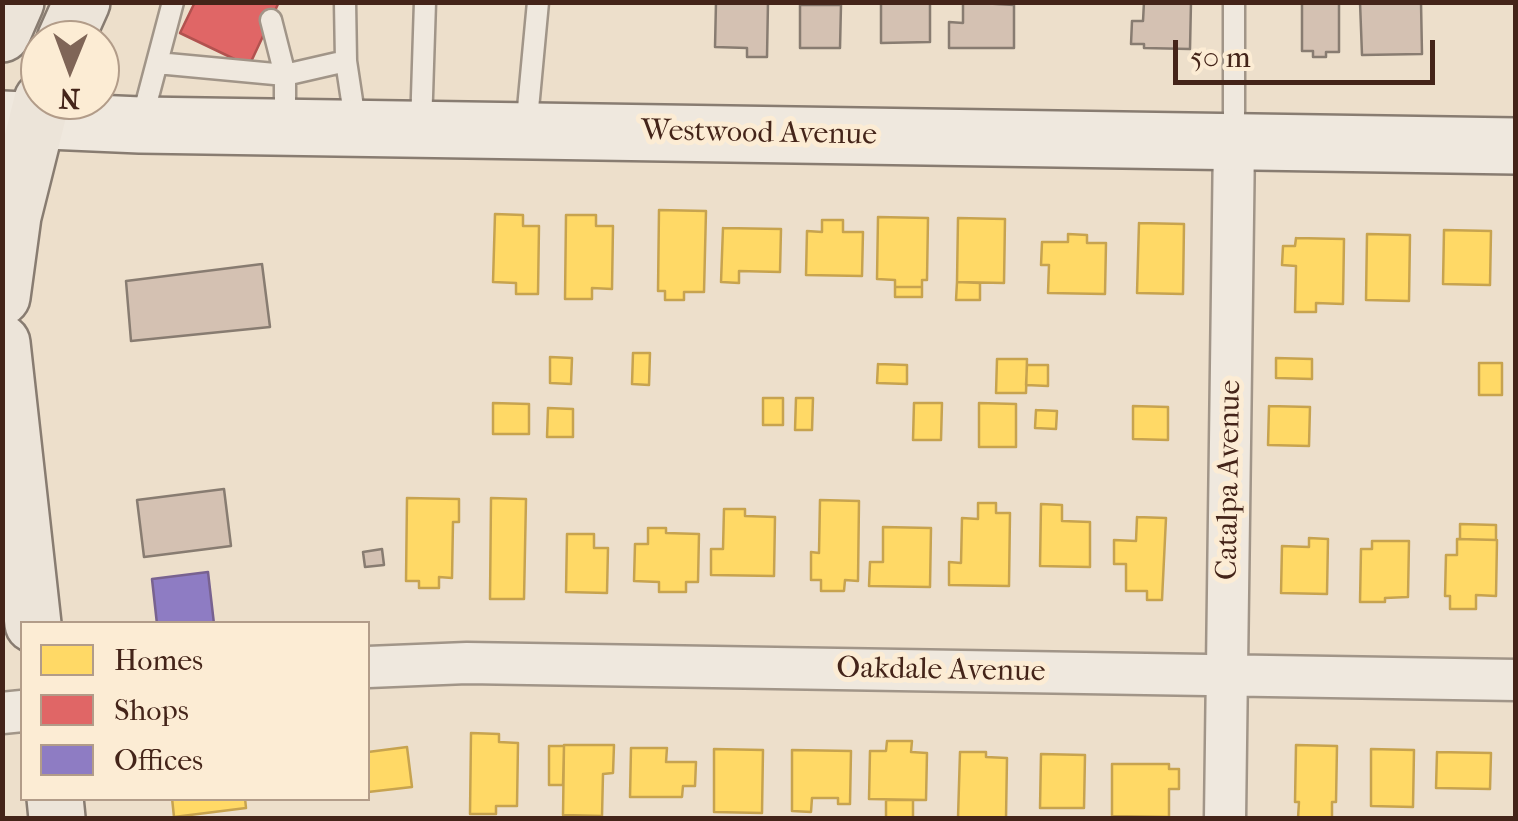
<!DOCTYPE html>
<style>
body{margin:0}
#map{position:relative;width:1518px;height:821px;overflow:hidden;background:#eddfcb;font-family:"IM FELL French Canon",serif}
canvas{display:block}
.frame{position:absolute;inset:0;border:5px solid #442419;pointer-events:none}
.legend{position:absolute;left:20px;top:621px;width:350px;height:180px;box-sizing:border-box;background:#fcecd4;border:2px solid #b29c89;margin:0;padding:12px 18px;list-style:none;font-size:30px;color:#442419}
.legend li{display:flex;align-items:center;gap:20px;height:50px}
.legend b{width:50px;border:2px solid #b29c89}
.north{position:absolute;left:20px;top:20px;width:100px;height:100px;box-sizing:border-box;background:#fcecd4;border:2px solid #b29c89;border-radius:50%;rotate:181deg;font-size:28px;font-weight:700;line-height:40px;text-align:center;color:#442419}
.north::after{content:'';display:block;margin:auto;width:35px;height:45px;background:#7f6557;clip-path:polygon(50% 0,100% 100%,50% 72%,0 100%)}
.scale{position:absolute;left:1173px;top:40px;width:262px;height:45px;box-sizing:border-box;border:5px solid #442419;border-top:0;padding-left:12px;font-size:30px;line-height:35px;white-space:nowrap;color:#442419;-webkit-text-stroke:8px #fcecd4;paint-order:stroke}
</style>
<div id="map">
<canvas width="1518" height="821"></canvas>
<div class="frame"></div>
<ul class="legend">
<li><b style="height:28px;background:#ffd966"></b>Homes</li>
<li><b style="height:28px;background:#e06666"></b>Shops</li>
<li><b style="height:28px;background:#8e7cc3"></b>Offices</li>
</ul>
<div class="north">N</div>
<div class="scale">50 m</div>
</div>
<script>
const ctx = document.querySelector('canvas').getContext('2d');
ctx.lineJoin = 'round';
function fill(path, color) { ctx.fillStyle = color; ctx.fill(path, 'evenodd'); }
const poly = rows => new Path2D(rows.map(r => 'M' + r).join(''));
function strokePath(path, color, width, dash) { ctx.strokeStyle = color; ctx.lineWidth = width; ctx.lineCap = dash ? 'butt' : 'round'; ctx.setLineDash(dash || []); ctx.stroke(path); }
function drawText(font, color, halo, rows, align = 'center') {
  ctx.font = font + ' "IM FELL French Canon",serif'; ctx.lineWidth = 10; ctx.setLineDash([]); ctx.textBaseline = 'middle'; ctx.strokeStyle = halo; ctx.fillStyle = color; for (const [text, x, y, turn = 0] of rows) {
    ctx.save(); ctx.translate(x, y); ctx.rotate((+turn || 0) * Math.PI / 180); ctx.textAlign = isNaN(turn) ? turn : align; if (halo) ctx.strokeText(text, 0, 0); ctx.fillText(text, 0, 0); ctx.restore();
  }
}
const homes = poly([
 [659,210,706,211,704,292,684,292,684,300,665,300,665,291,658,291,659,210],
 [495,214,523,215,523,226,539,226,538,294,516,294,516,283,493,282,495,214],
 [566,215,596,215,596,226,613,226,612,289,592,288,592,299,565,299,566,215],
 [878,217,928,218,927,280,922,280,922,287,895,287,895,280,877,279,878,217],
 [958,218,1005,219,1004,283,957,282,958,218],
 [822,220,843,220,843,232,863,232,862,276,806,275,807,231,822,232,822,220],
 [1139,223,1184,224,1183,294,1137,293,1139,223],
 [723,228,781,229,780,272,739,271,739,283,721,282,723,228],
 [1444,230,1491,231,1490,285,1443,284,1444,230],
 [1068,234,1087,235,1087,243,1106,243,1105,294,1048,293,1049,265,1041,265,1042,242,1068,242,1068,234],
 [1367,234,1410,235,1409,301,1366,300,1367,234],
 [1296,238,1344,239,1343,304,1316,303,1316,312,1295,312,1296,266,1282,265,1283,246,1295,246,1296,238],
 [957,282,980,283,980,300,956,300,957,282],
 [895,287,922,287,922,297,895,297,895,287],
 [633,353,650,353,649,385,632,384,633,353],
 [550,357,572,358,571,384,550,383,550,357],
 [1276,358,1312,359,1312,379,1276,378,1276,358],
 [997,359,1027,359,1026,393,996,393,997,359],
 [1479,363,1502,363,1502,395,1479,395,1479,363],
 [878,364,907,365,907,384,877,383,878,364],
 [1027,365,1048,365,1048,386,1026,385,1027,365],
 [763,398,783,398,783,425,763,425,763,398],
 [796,398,813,398,812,430,795,430,796,398],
 [493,403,529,404,529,434,493,434,493,403],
 [914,403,942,403,941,440,913,440,914,403],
 [979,403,1016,404,1016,447,979,447,979,403],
 [1133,406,1168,407,1168,440,1133,439,1133,406],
 [1269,406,1310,407,1309,446,1268,445,1269,406],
 [548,408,573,409,573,437,547,437,548,408],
 [1036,410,1057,411,1056,429,1035,428,1036,410],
 [407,498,459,499,459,522,453,522,452,578,439,577,439,588,419,588,419,581,406,581,407,498],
 [491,498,526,499,524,599,490,599,491,498],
 [820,500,859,501,858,581,845,580,844,591,821,591,821,580,811,580,811,552,819,553,820,500],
 [978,503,996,503,996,513,1010,513,1009,586,949,585,949,562,961,563,962,518,978,519,978,503],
 [1041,504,1062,505,1062,521,1090,522,1090,567,1040,566,1041,504],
 [724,509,745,509,745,516,775,517,774,576,711,575,711,549,723,549,724,509],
 [1137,517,1166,518,1162,600,1147,600,1147,591,1126,591,1126,564,1114,564,1114,540,1136,541,1137,517],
 [1460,524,1496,525,1496,540,1460,539,1460,524],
 [883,527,931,528,930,587,869,586,870,562,883,562,883,527],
 [648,528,666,528,666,533,699,534,698,582,686,582,686,592,659,592,659,582,634,581,635,544,648,544,648,528],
 [567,534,594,534,594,548,608,548,607,593,566,592,567,534],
 [1309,538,1328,539,1327,594,1281,593,1282,546,1309,547,1309,538],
 [1457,539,1497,540,1496,596,1476,595,1476,609,1450,609,1450,596,1445,596,1446,555,1457,555,1457,539],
 [1372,541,1409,541,1408,597,1385,598,1385,602,1360,602,1361,549,1372,549,1372,541],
 [471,733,499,734,499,742,518,743,517,806,496,806,496,814,470,814,471,733],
 [887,741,912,741,911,752,927,753,926,800,869,799,870,751,886,751,887,741],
 [614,745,613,773,603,774,602,816,563,815,564,745,614,745],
 [1296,745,1337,746,1336,802,1332,802,1332,818,1298,818,1299,802,1295,802,1296,745],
 [549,746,564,746,563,785,549,785,549,746],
 [407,747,412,787,368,792,368,752,407,747],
 [631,748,667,748,666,762,696,762,695,786,683,786,682,797,630,797,631,748],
 [714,749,763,750,762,813,714,812,714,749],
 [1371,749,1414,750,1413,807,1371,806,1371,749],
 [792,750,851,751,850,804,838,804,838,798,812,798,811,812,792,811,792,750],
 [960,752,986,752,986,757,1007,758,1006,818,958,818,960,752],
 [1437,752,1491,753,1490,789,1436,788,1437,752],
 [1041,754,1085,755,1084,808,1040,808,1041,754],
 [1112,764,1169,764,1169,769,1179,769,1179,789,1169,789,1169,817,1112,816,1112,764],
 [172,798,245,798,246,808,174,817,172,798],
 [886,800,913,800,913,818,886,818,886,800]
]);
fill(homes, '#ffd966');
strokePath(homes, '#c7a34f', 2.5);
const shops = poly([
 [195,2,279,2,249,66,180,33,195,2]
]);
fill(shops, '#e06666');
strokePath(shops, '#b1524f', 2.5);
const offices = poly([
 [208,572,214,624,157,624,152,579,208,572]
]);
fill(offices, '#8e7cc3');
strokePath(offices, '#786290', 2.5);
const building = poly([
 [716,2,768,2,767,57,747,57,747,48,715,47,716,2],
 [881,2,930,2,930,42,881,43,881,2],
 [963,2,1014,5,1014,48,949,48,949,22,963,23,963,2],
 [1144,2,1191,2,1190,49,1144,48,1144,44,1131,44,1132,21,1143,21,1144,2],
 [1302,2,1339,2,1339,52,1326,52,1326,57,1313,57,1313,51,1302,51,1302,2],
 [1360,2,1421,2,1422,54,1362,55,1360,2],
 [800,5,841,5,840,48,800,48,800,5],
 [262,264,270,327,131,341,126,281,262,264],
 [224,489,231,546,144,557,137,500,224,489],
 [382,549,384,565,365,567,363,552,382,549]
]);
fill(building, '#d4c1b2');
strokePath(building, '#887c71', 2.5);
const service = poly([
 [345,2,346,61],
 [1234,2,1234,139],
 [271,20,285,75,285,127],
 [157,63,285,75,346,61,356,127],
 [141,123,173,2],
 [421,127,425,2],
 [526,130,538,2]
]);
const minor = poly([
 [368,667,467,663,1516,680],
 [2,713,22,711],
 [1225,818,1234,141]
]);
const secondary = poly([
 [2,119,140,125,1516,146]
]);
const primary = poly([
 [2,34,16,2],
 [65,40,82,2],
 [2,297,13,216,42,100],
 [2,343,33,624],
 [55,798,57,818]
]);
strokePath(service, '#a19588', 25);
strokePath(minor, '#a19588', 45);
strokePath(secondary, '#887c71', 60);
strokePath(primary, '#887c71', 60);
strokePath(service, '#efe8de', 20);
strokePath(minor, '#efe8de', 40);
strokePath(secondary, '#efe8de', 55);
strokePath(primary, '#ece4d9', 55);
drawText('30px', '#442419', '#fcecd4', [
 ["Westwood Avenue",759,134,1],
 ["Catalpa Avenue",1230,480,-89],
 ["Oakdale Avenue",941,671,1]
]);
</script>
